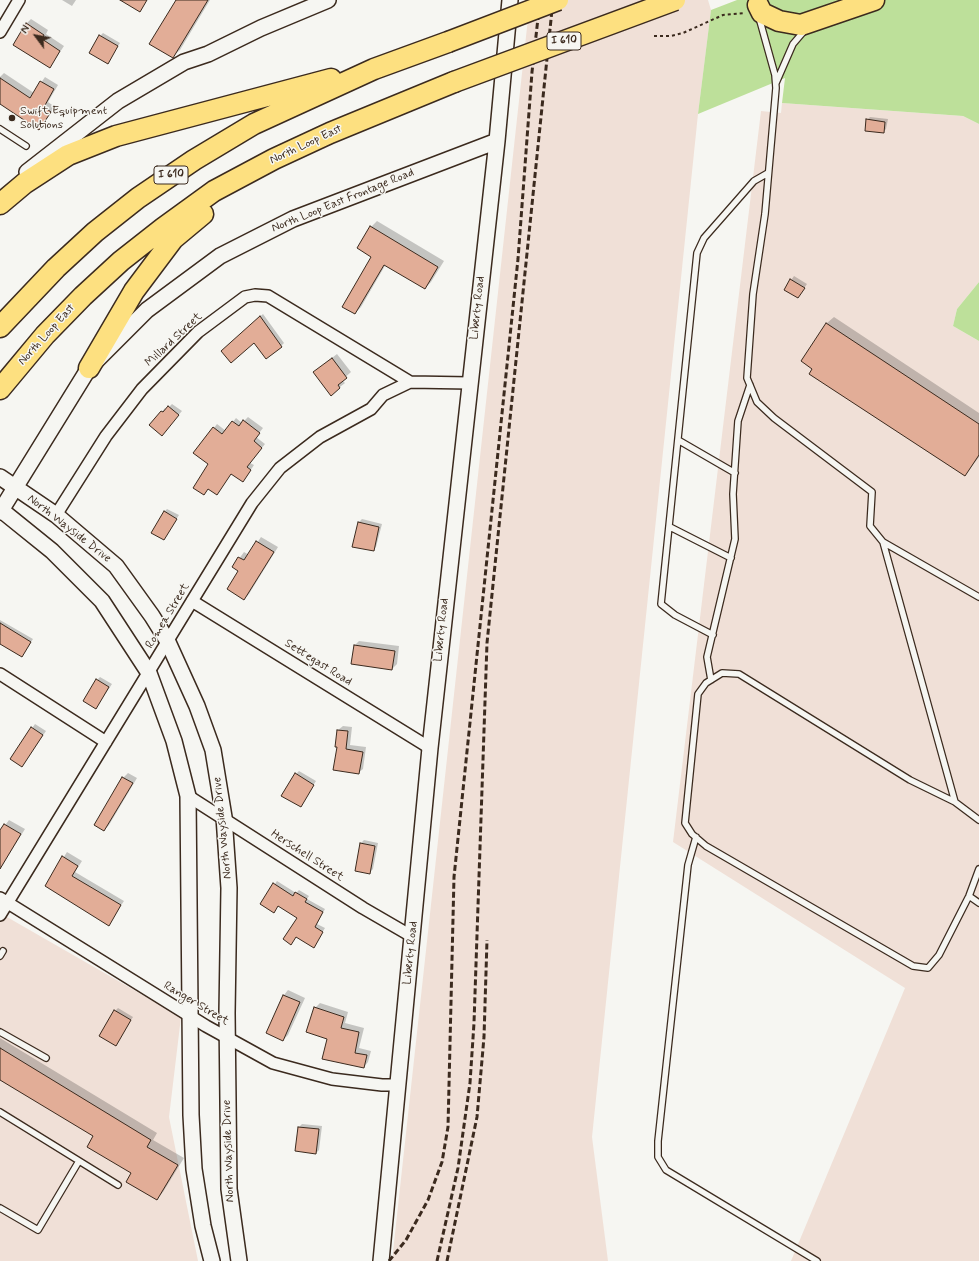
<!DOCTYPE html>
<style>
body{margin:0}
#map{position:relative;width:979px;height:1261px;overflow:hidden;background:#f6f6f2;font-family:Mynerve,sans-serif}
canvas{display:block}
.north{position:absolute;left:16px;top:16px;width:40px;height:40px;-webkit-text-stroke:3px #f6f6f2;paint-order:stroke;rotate:302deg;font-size:11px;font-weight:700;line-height:16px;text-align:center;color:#3b2a1e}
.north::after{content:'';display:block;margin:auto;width:14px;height:18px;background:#3b2a1e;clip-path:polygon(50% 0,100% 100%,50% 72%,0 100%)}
</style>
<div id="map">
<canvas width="979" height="1261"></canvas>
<div class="north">N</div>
</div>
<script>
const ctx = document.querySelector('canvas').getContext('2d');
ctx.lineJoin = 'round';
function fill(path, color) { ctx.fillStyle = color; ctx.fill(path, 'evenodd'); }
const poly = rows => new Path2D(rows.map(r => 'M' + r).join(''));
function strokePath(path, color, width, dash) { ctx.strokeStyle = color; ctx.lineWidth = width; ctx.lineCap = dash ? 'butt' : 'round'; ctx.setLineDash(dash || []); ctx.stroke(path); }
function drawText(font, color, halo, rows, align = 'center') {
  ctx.font = font + ' Mynerve,sans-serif'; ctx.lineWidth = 3; ctx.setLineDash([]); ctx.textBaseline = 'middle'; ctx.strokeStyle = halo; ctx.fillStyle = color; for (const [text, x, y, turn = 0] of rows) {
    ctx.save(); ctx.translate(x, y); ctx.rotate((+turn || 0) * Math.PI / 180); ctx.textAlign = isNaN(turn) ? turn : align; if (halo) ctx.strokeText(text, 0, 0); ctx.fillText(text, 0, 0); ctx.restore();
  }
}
fill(poly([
 [530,0,708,0,711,10,698,114,592,1137,608,1261,392,1261],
 [782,103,963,116,979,124,979,282,957,309,953,326,979,341,979,1261,791,1261,905,988,673,842,761,111,781,113],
 [0,913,181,1017,169,1117,198,1261,0,1261]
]), '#f0e0d7');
fill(poly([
 [737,0,979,0,979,124,963,116,782,103,785,78,698,114,711,10],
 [979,282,979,341,953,326,957,309]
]), '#bde09a');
fill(poly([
 [62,0,76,0,72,6],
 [177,0,210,0,180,50,173,56],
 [31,19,48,30,46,34,64,46,50,67,26,24],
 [103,33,120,43,108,63,100,36],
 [4,73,34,93,45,77,58,85,48,102,55,107,39,129,0,103,0,77],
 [870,117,888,119,886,129,883,132,867,120],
 [377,221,444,261,431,282,425,288,386,264,361,307,355,313,373,257,371,227],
 [794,276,807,284,798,297,785,289],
 [263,314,284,343,281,346,266,357,254,341,225,348],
 [834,317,979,413,979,457,965,475,802,361,827,323],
 [337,354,351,372,342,380,345,383,331,394,319,368],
 [172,404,182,411,165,431,151,425,165,408,166,410],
 [248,417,263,428,256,437,265,444,250,463,254,465,246,477,209,464,214,428,217,424,226,431,236,418,242,423],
 [167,509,179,515,164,539,164,512],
 [362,519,382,524,376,547,373,550,359,522],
 [261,537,278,547,249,594,244,599,239,571,233,567,244,552,249,555],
 [0,620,33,639,22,656,0,643],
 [359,641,399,646,397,664,392,669,355,645],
 [100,677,112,684,96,708,97,680],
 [35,724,46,731,22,766,11,759],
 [343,726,352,727,350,745,366,747,363,769,358,773,338,746,338,730],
 [299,771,316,781,300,806,296,774],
 [128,773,137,778,109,825,104,830,95,825,123,778],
 [9,820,25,829,0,869,0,832],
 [364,840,378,843,373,869,370,872,361,843],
 [67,852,82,861,75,872,124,901,108,925,46,885],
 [277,881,296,893,299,890,309,896,307,899,325,909,317,924,325,928,316,943,297,936,291,943,299,918,278,906,274,912,261,904],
 [288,990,305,998,288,1035,283,1040,267,1033,284,995],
 [320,1003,348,1012,345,1023,364,1028,359,1048,371,1051,368,1062,364,1067,328,1038,315,1008],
 [118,1008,133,1017,116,1044,115,1011],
 [0,1038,157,1133,153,1140,184,1158,163,1192,157,1199,95,1136,0,1078],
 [302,1124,322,1126,319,1150,316,1153,296,1150,299,1127]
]), '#0003');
const building = poly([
 [120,0,147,0,140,12,120,0],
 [176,0,208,0,173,58,149,44,176,0],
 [26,23,44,35,42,39,60,51,50,68,13,45,26,23],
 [99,35,118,46,108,64,89,53,99,35],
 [0,78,30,98,40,81,54,89,44,107,51,112,39,130,0,104,0,78],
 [866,119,885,122,884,133,865,131,866,119],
 [370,226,438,267,425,289,384,265,355,314,342,307,371,257,357,248,370,226],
 [790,279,805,288,798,298,784,290,790,279],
 [260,316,282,347,266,359,254,343,231,363,221,351,260,316],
 [826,323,979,424,979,455,965,476,809,374,812,369,801,361,826,323],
 [332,358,347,378,338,385,340,388,331,396,313,372,332,358],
 [168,406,179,415,162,436,149,425,161,411,163,412,168,406],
 [243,420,260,433,254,441,262,448,247,467,251,470,243,482,231,474,217,495,208,489,204,495,193,488,208,464,193,453,213,427,222,434,232,421,239,426,243,420],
 [164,511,177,519,164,540,151,533,164,511],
 [358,522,379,527,374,551,352,547,358,522],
 [256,541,274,552,244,600,227,589,238,571,232,567,238,557,244,560,256,541],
 [0,623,31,642,22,657,0,644,0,623],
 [354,645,395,651,392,670,351,664,354,645],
 [96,679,109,687,96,709,83,701,96,679],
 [31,727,43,735,22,767,10,759,31,727],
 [337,730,348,731,346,749,363,752,359,774,333,770,337,747,335,747,337,730],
 [295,773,314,785,301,807,281,796,295,773],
 [122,777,133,783,104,831,94,825,122,777],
 [4,824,21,834,0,869,0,830,4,824],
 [360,843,375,846,370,874,355,871,360,843],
 [62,856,78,866,72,876,121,905,109,926,45,886,62,856],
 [273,883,293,896,295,892,307,899,305,902,323,912,315,927,323,932,314,948,296,937,291,945,283,939,297,918,278,906,274,913,260,904,273,883],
 [283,995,300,1002,283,1041,266,1033,283,995],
 [314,1007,344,1017,341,1028,359,1032,355,1053,367,1055,364,1068,322,1059,327,1039,306,1032,314,1007],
 [114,1010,131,1020,116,1046,99,1036,114,1010],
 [0,1048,151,1140,147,1147,178,1165,157,1200,126,1182,131,1173,87,1147,93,1136,0,1080,0,1048],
 [298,1127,319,1129,316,1154,295,1151,298,1127]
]);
fill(building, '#e2ad97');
strokePath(building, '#3b2a1e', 1);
const lane = poly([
 [761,17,760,21,775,75,776,88,765,214,753,294,747,378,757,402,774,418,872,492,870,526,883,542,979,597],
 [776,83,793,44,805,30],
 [0,129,26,146],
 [678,440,735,473],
 [670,527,731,558],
 [883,542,955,802,979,820],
 [713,635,675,615,661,604,697,253,704,238,754,181,768,173],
 [711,680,707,657,735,539,733,494,738,421,750,385],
 [955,802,910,780,739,674,722,673,706,683,698,694,685,823,692,834,706,846,913,966,928,968,939,955,969,896,979,869],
 [696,837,688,865,658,1141,658,1157,666,1170,817,1261],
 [969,896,979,903],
 [0,956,3,951],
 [0,1032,46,1058],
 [0,1112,118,1185],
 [0,1208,38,1230,79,1161]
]);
const street = poly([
 [0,32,19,0],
 [56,515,106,436,142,389,198,332,245,297,255,295,268,296,410,382,470,383],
 [192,601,430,748],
 [0,674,106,742],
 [188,796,363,908,413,937],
 [0,898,206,1026,273,1063,332,1079,382,1085,397,1085],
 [0,915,252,503,280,468,320,437,371,409,383,395,410,382]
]);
const secondary = poly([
 [27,172,118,101,184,62,208,54,261,28,328,0],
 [0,477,56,515,116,566,152,616,167,640,197,706,213,750,224,817,229,888,227,1013,229,1189,239,1261],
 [0,509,52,551,102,601,149,673,174,741,188,796,191,1115,194,1169,203,1226,212,1261],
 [0,512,89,368,147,310,220,256,293,219,497,141],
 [381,1261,430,748,497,141,510,0]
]);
const highway = poly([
 [758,5,762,13,779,21,801,25,874,0],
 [0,204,25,183,68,155,116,136,331,79],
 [0,327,56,268,95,232,138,198,194,160,254,124,374,69,448,42],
 [89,368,134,291,173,239,203,214],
 [0,389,45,335,83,296,121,261,163,228,214,191,274,159,330,133,454,82]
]);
strokePath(lane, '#3b2a1e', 8);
strokePath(street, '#3b2a1e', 14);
strokePath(secondary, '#3b2a1e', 18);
strokePath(highway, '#3b2a1e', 23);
strokePath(poly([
 [654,36,671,36,683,33,723,15,745,13]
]), '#3b2a1e', 2, [3, 3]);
strokePath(lane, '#f6f6f2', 5.5);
strokePath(street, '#f6f6f2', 11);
strokePath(secondary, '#f6f6f2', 15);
strokePath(highway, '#fde080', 20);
strokePath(poly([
 [389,1261,406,1240,428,1200,442,1162,448,1127,454,877,518,259,532,72,540,0],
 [437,1261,458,1168,470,1083,474,1023,487,643,553,0],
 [447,1261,477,1117,484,1037,487,940]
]), '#3b2a1e', 3, [6, 3]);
const highwayBridge = poly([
 [448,42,558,0],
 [454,82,675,0]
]);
strokePath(highwayBridge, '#3b2a1e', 23, []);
strokePath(highwayBridge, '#fde080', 20);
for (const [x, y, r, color] of [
 [12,118,4,"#3b2a1e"]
]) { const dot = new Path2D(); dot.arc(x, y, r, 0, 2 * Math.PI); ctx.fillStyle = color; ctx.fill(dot); strokePath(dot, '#f6f6f2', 1.5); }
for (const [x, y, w] of [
 [564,41,34],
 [171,175,34]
]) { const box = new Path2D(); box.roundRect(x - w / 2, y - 9, w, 18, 3); ctx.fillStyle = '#f6f6f2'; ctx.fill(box); strokePath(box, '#3b2a1e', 1); }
drawText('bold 11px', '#3b2a1e', null, [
 ["I 610",564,41],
 ["I 610",171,175]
]);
drawText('12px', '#3b2a1e', '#f6f6f2', [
 ["Swift Equipment",20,111],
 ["Solutions",20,125]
], 'left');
drawText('12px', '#3b2a1e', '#f6f6f2', [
 ["North Loop East",306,145,-25],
 ["North Loop East Frontage Road",343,201,-22],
 ["Liberty Road",478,308,-84],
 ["North Loop East",47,335,-48],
 ["Millard Street",174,340,-43],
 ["North Wayside Drive",69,529,38],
 ["Romea Street",168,616,-59],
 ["Liberty Road",442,630,-84],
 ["Settegast Road",318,663,32],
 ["North Wayside Drive",223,828,-96],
 ["Herschell Street",307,856,33],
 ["Liberty Road",411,953,-84],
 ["Ranger Street",196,1004,31],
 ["North Wayside Drive",229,1151,-92]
]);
</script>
